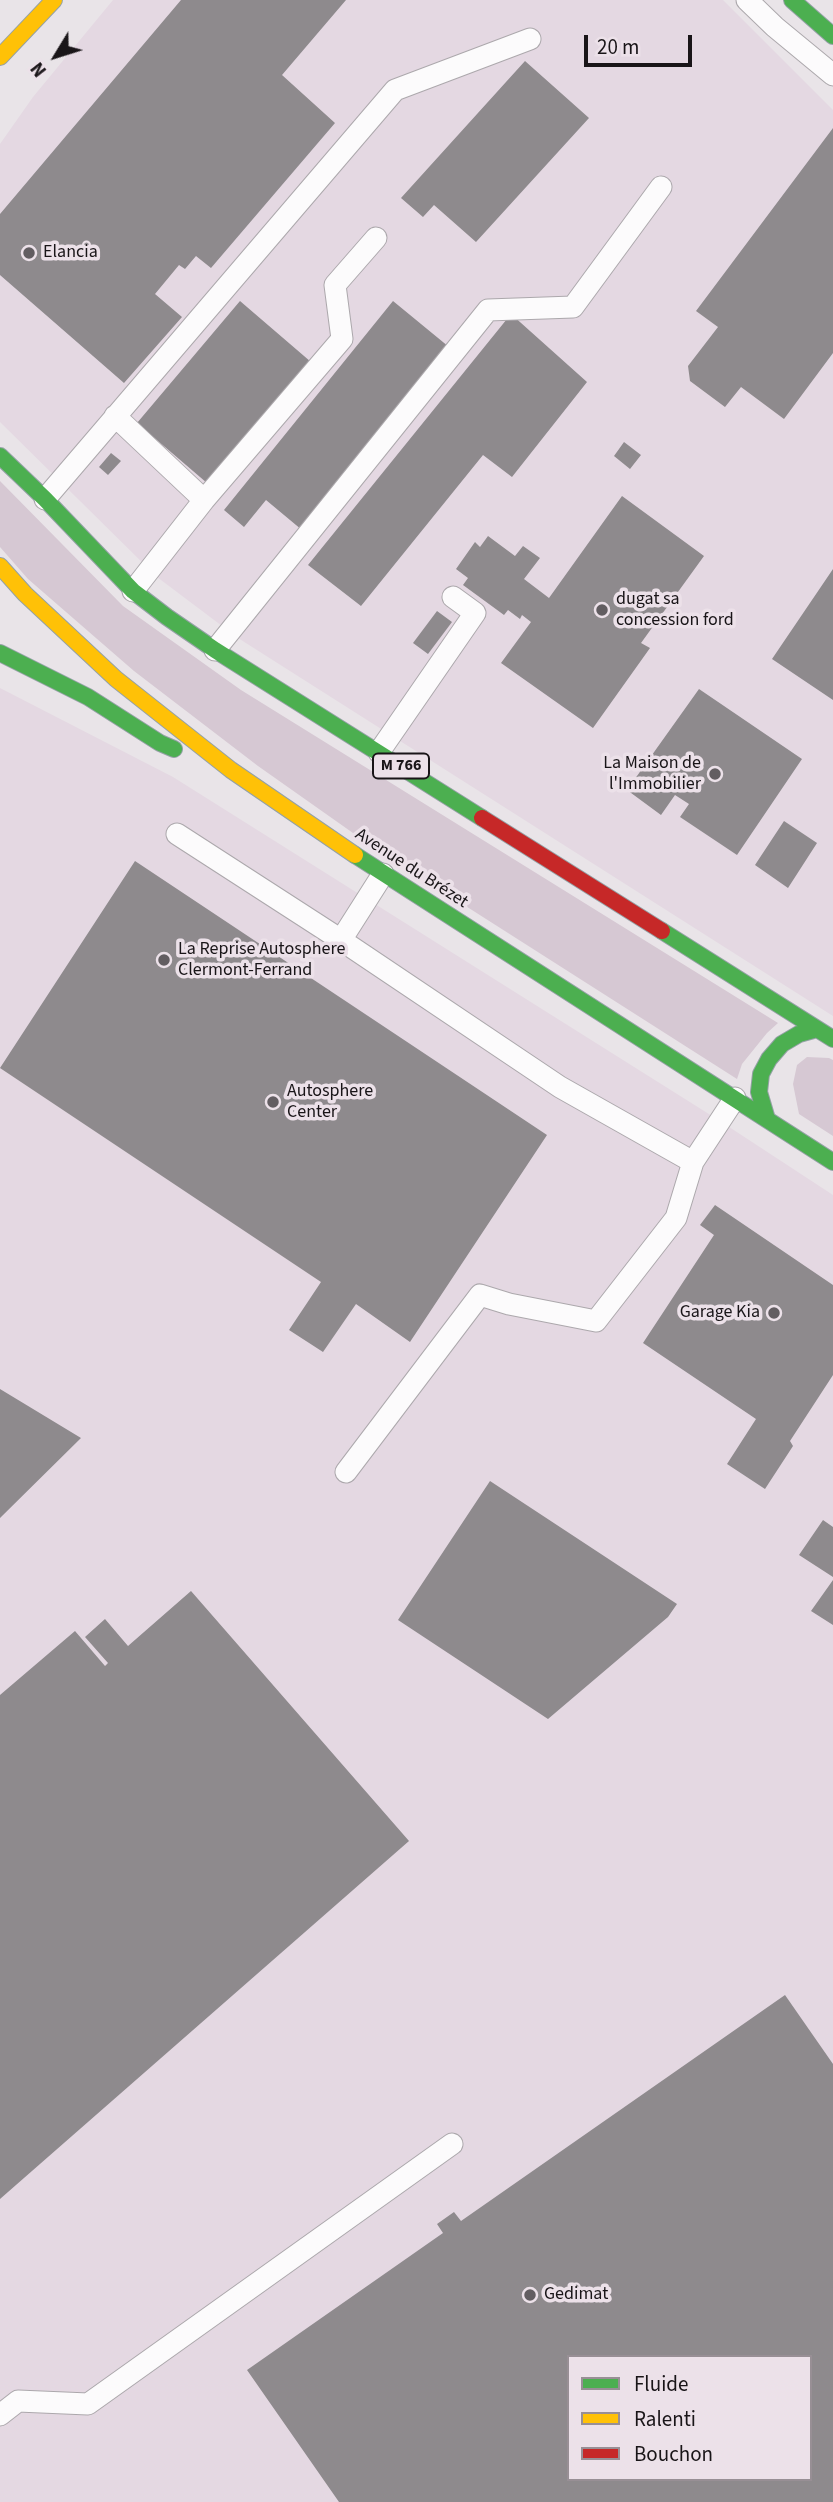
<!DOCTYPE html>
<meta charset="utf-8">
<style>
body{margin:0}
#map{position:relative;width:833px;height:2502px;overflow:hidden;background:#e9e4e8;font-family:"Source Sans 3",sans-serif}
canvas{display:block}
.legend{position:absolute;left:567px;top:2355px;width:245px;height:126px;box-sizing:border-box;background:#ece1e9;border:2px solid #988f95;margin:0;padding:9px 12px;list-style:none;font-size:21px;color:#191518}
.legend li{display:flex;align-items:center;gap:14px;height:35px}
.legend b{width:35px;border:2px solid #988f95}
.north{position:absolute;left:21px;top:21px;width:70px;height:70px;-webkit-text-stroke:5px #ece1e9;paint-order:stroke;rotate:232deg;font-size:19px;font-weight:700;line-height:28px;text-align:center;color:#191518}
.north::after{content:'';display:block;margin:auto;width:24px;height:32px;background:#191518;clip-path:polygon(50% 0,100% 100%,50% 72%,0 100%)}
.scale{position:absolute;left:584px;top:35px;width:108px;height:32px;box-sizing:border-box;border:4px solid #191518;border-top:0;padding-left:9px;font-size:21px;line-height:24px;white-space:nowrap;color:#191518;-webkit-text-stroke:5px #ece1e9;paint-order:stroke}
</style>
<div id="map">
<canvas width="833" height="2502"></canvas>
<ul class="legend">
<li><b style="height:9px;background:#4caf50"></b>Fluide</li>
<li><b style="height:9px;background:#ffc107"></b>Ralenti</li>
<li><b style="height:9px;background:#c62828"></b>Bouchon</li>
</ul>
<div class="north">N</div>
<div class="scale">20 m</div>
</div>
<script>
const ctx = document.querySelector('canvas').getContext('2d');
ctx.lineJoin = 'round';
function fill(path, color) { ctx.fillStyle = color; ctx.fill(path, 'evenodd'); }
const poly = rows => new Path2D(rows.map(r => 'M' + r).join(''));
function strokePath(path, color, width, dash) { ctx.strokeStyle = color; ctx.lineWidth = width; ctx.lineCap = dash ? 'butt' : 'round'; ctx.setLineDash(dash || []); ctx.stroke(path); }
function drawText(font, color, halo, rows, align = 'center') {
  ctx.font = font + ' "Source Sans 3",sans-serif'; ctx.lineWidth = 7; ctx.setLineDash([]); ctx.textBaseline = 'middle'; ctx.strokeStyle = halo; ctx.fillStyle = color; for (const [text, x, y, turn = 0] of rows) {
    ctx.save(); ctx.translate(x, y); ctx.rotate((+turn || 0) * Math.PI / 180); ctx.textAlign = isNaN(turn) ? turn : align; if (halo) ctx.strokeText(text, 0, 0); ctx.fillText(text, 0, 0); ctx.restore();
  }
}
fill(poly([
 [113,0,723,0,833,110,833,1016,238,638,157,577,0,422,0,144,33,97],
 [0,688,173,777,720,1121,833,1195,833,2502,0,2502],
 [569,2357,810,2357,810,2479,569,2479]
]), '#e4d8e2');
fill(poly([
 [0,481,123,606,241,690,778,1023,767,1033,742,1064,737,1079,370,845,258,766,134,671,28,579,0,547],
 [807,1057,829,1058,833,1060,833,1136,799,1114,793,1084,797,1065]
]), '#d6c8d3');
fill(poly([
 [181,0,346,0,282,75,335,123,211,268,196,256,185,269,179,265,155,294,182,317,124,383,0,275,0,214],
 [525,61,589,118,476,242,434,205,423,217,401,198],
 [833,128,833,353,784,419,741,387,725,407,690,381,688,366,718,327,696,311],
 [240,301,311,362,207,483,137,423],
 [393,301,449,347,302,530,266,500,244,527,224,510],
 [511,314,587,382,512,477,483,455,361,606,308,565],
 [624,442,641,455,630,469,614,456],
 [111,453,121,461,108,475,99,467],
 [622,496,704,556,641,643,650,648,593,728,501,663,531,622,522,615,520,619,508,610,504,615,463,585,468,578,456,569,475,542,480,547,488,536,515,556,523,546,540,558,524,579,549,598],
 [833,569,833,700,772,659],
 [437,611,452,622,428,654,413,643],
 [699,689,802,759,737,855,680,817,689,804,675,795,661,815,627,790],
 [784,821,817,843,788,888,755,865],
 [135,861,547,1135,410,1342,356,1304,323,1352,289,1330,321,1282,0,1068],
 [715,1205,833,1285,833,1375,790,1441,793,1446,765,1489,727,1464,756,1419,643,1343,714,1235,700,1225],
 [0,1389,81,1438,0,1518],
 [490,1481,677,1604,668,1617,548,1719,398,1620],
 [823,1520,833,1527,833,1577,799,1555],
 [833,1580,833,1625,811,1611],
 [191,1591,409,1841,0,2199,0,1695,75,1631,105,1666,108,1663,85,1637,105,1619,128,1646],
 [785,1995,833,2064,833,2502,339,2502,247,2370,443,2233,437,2224,454,2212,461,2221],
 [569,2357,810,2357,810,2479,569,2479]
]), '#8e8a8d');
const lane = poly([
 [747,0,775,27,833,75],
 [115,416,204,500],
 [45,499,395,90,530,39],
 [133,591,204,500,342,339,335,285,376,238],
 [215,650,488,310,573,307,661,187],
 [379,752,475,613,453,597],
 [177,834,341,940,560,1087,693,1162,735,1098],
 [341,940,383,874],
 [346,1472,480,1295,509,1304,596,1321,676,1218,693,1162],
 [0,2415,18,2401,88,2404,452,2144]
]);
const fast = poly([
 [792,0,833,36],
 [0,456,45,499,133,591,167,617,215,650,482,818],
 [0,653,88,697,160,743,174,749],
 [355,855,833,1162],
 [662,931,833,1039],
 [767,1119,759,1092,761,1074,769,1059,782,1044,799,1034,817,1029]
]);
const slow = poly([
 [0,57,54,0],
 [0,566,25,594,116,679,231,770,355,855]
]);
const jam = poly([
 [482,818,662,931]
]);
strokePath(lane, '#aca8ac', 23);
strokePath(fast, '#94a1a5', 18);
strokePath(slow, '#94a1a5', 18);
strokePath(jam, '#94a1a5', 18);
strokePath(lane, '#fcfbfc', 21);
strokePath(fast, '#4caf50', 16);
strokePath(slow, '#ffc107', 16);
strokePath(jam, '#c62828', 16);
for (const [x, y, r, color] of [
 [29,253,7,"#625d61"],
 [602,610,7,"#625d61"],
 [715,774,7,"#625d61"],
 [164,960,7,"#625d61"],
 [273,1102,7,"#625d61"],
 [774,1313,7,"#625d61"],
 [530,2295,7,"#625d61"]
]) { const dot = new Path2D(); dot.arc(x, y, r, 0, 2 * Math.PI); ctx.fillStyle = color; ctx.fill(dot); strokePath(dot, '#ece1e9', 2.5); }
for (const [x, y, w] of [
 [401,766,56]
]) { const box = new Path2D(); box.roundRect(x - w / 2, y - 12.5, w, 25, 5); ctx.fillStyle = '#ece1e9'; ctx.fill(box); strokePath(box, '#191518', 2); }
drawText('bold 16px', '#191518', null, [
 ["M 766",401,766]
]);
drawText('18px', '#191518', '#ece1e9', [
 ["Elancia",43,253],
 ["dugat sa",616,600],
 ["concession ford",616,621],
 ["La Maison de",701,764,"right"],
 ["l'Immobilier",701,785,"right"],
 ["La Reprise Autosphere",178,950],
 ["Clermont-Ferrand",178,971],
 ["Autosphere",287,1092],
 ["Center",287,1113],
 ["Garage Kia",760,1313,"right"],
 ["Gedimat",544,2295]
], 'left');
drawText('18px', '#191518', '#ece1e9', [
 ["Avenue du Brézet",411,869,33]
]);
</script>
